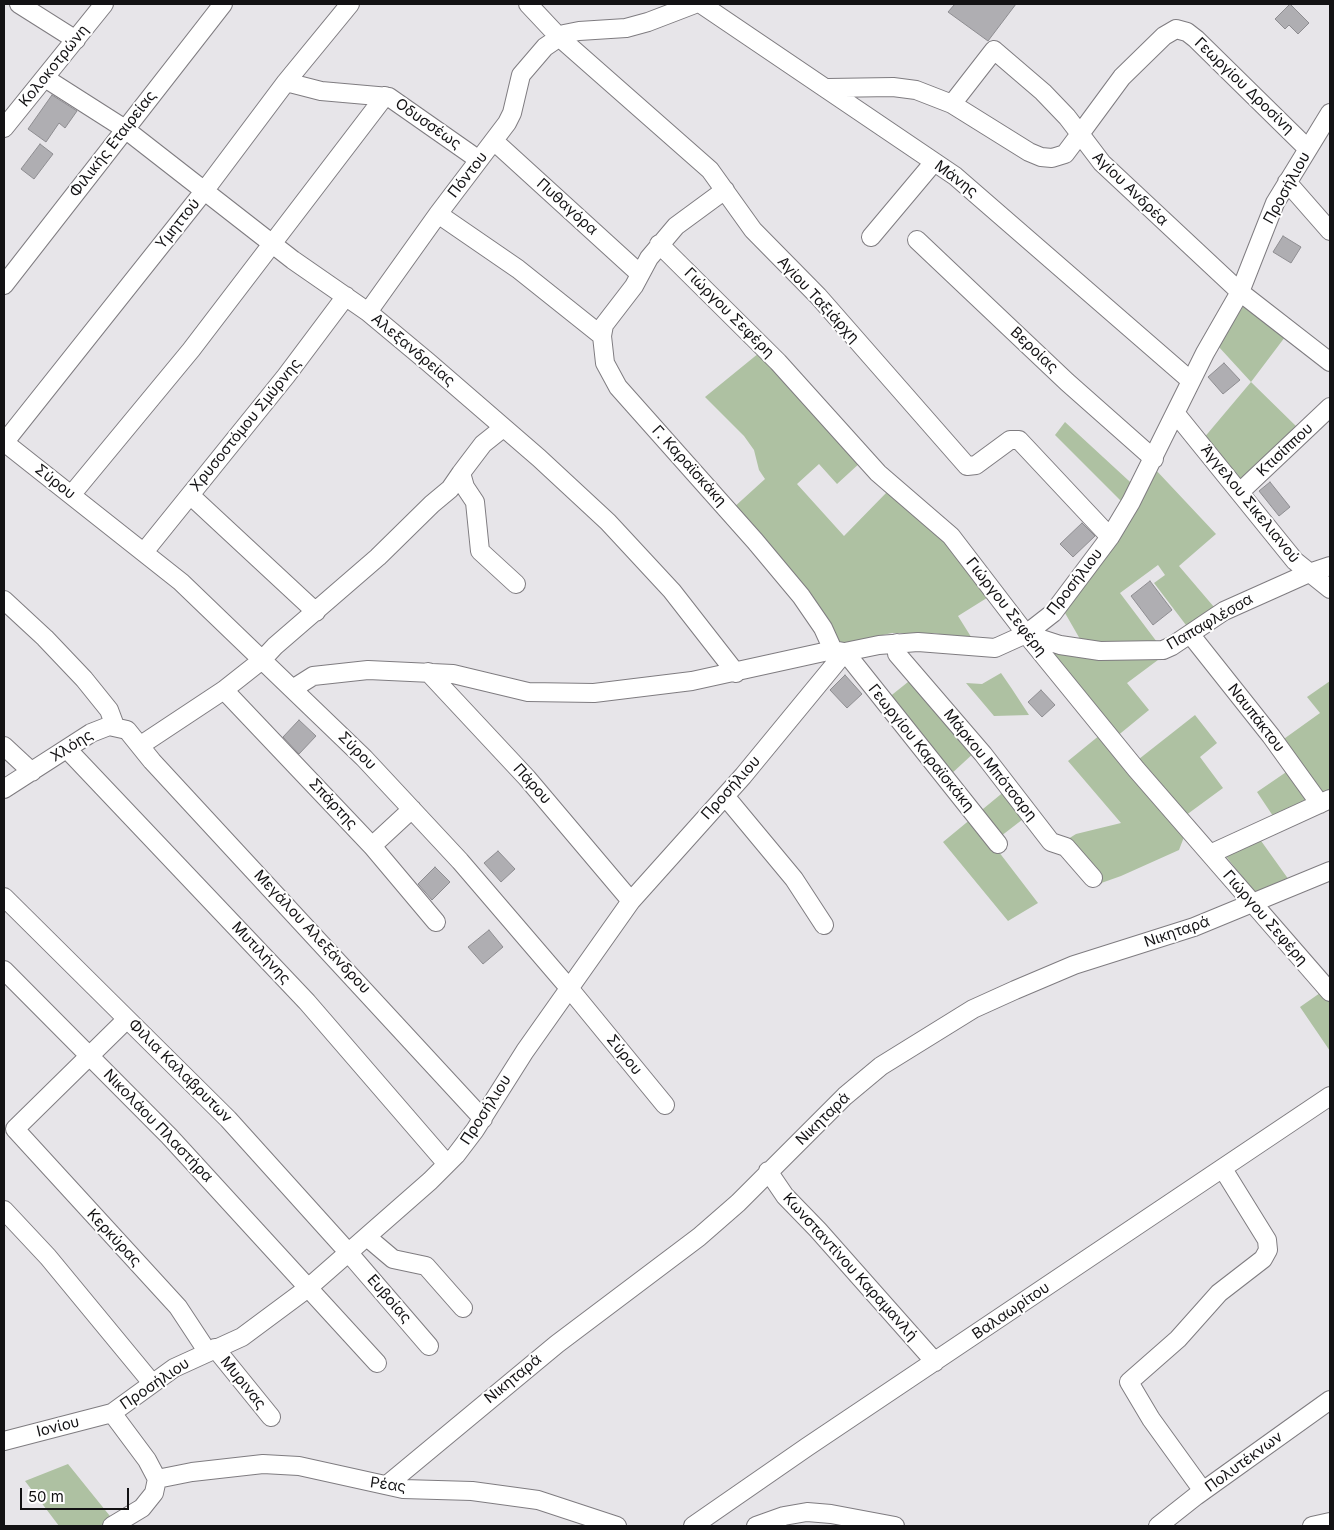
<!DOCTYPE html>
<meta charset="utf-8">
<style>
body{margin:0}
#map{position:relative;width:1334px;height:1530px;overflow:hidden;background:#e7e5e9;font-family:Inter,sans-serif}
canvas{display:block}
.frame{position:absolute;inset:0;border:5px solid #131214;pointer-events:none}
.scale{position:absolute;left:20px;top:1488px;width:109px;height:22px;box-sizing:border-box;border:2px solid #131214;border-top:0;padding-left:6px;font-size:15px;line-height:18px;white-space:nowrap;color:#131214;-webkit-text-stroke:4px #fff;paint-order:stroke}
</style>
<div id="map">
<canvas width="1334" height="1530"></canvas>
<div class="frame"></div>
<div class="scale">50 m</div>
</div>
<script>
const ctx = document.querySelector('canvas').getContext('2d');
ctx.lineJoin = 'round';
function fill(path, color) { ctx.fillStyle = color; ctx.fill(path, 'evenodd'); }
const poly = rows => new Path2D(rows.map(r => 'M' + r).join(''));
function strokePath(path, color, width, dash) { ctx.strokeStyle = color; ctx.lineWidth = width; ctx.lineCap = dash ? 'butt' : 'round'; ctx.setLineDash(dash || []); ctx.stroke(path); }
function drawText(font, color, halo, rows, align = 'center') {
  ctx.font = font + ' Inter,sans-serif'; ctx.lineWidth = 4; ctx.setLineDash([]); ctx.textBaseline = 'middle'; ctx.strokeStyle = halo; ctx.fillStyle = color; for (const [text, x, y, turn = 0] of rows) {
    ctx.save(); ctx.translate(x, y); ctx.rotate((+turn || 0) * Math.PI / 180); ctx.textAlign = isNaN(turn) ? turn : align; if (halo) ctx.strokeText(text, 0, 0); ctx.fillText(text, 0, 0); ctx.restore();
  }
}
fill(poly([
 [1244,305,1285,337,1251,382,1299,429,1242,484,1203,439,1251,382,1218,346],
 [759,353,861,462,837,484,819,464,797,484,844,536,887,492,932,525,990,596,958,616,973,640,934,633,892,633,837,645,732,509,765,479,759,470,754,450,744,436,705,397],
 [1065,422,1141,492,1154,468,1216,534,1179,566,1214,607,1189,629,1154,583,1165,575,1158,565,1120,593,1166,654,1127,683,1149,710,1105,746,1125,770,1195,715,1217,743,1200,757,1223,788,1174,824,1184,837,1179,850,1121,876,1090,887,1062,850,1068,839,1076,834,1121,823,1068,761,1111,726,1051,655,1057,652,1088,653,1065,613,1132,512,1055,435],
 [1001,673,1012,689,1029,715,994,716,966,683,982,684],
 [913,678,976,751,950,775,888,698],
 [1330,681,1330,789,1273,816,1257,792,1298,764,1281,741,1320,713,1307,697],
 [1006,790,1027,816,992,843,1038,903,1008,921,943,842],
 [1259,838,1289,880,1256,894,1224,854],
 [1330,986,1330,1051,1300,1007],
 [68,1464,118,1526,59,1526,25,1481]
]), '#aec1a2');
const building = poly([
 [955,4,1016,4,988,41,948,12,955,4],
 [1290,4,1309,23,1298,34,1289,25,1285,29,1275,19,1290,4],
 [52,95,77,111,65,128,59,123,46,142,28,129,52,95],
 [40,144,53,154,34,179,21,169,40,144],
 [1283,236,1301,247,1291,263,1273,252,1283,236],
 [1224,363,1240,380,1223,394,1208,377,1224,363],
 [1270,482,1290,507,1279,516,1259,491,1270,482],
 [1082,523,1095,536,1073,557,1060,544,1082,523],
 [1150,581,1172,610,1153,625,1131,596,1150,581],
 [845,675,862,694,847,708,830,690,845,675],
 [1041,690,1055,705,1042,717,1028,702,1041,690],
 [299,720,316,736,299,754,283,737,299,720],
 [498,851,515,869,501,882,484,863,498,851],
 [435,867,450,882,432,900,418,884,435,867],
 [489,930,503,947,483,964,468,947,489,930]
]);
fill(building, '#afaeb2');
strokePath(building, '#8e8d91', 1);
const minor = poly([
 [19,4,76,40],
 [528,4,559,37,710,170,753,230,818,296,967,466,976,465,1010,440,1019,440,1110,537],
 [701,4,955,176,1191,381],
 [45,78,125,129,293,260,368,312,428,362,539,458,608,522,672,591,736,673],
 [286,82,321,91,389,97,479,160],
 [828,88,893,87,916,90,952,104,1029,152,1041,157,1052,158,1065,154,1080,134,1102,163,1240,292,1330,362],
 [952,104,994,50,1043,92,1067,117,1080,134,1122,77,1164,36,1176,29,1187,32,1196,39,1308,149],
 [4,128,104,4],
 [494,141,640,274],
 [1287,182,1330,231],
 [725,190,676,226,649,258,634,286,604,325,602,336,605,363,618,387,755,541,801,596,823,628,833,650],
 [438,214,518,269,602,336],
 [871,237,934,162],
 [917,240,1067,382,1154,459],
 [659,244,778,362,878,473,951,536,1026,634,1136,769,1330,992],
 [4,285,223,4],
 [368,312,438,214,507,123,512,113,521,75,545,47,564,34,579,31,626,28,648,22,695,4],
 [1176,414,1295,561,1330,589],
 [503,428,483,444,461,473,465,487,475,502,480,551,516,584],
 [4,442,181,582,364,758,460,861,569,988,665,1105],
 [4,443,205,190,286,82,350,4],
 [1240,492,1330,407],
 [72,494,191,350,385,96],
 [190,495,316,612],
 [144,552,286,376,346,296],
 [4,600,45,638,84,679,109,710,115,726],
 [1026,634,1060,645,1100,651,1163,650,1172,646,1224,611,1309,573,1330,566],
 [1190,634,1271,736,1320,804],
 [897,643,897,654,983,754,1051,842,1066,847,1093,878],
 [845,652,998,844],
 [428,672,527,778,631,901],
 [294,688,313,676,368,670,453,674,528,692,594,693,692,681,833,650,844,652],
 [224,690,372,846,436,922],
 [141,745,224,690,262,660,275,646,378,557,432,504,450,489,461,473],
 [4,746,32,772],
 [67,749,307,1002,447,1164],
 [4,789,91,733,109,726,127,730,152,761,483,1119],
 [725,796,794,879,824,925],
 [372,846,412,809],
 [1210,854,1330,799],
 [4,897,228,1119,348,1252,429,1346],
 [4,970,169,1136,377,1363],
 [127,1019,15,1129,178,1307,207,1351],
 [768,1171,785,1196,818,1230,935,1362],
 [4,1210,48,1257,152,1383],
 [367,1237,393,1259,426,1266,463,1308],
 [215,1348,271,1417],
 [112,1413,147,1460,157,1479],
 [4,1441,112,1413,174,1368,242,1337,308,1288,430,1181,456,1155,475,1130,525,1051,631,901,743,776,845,652,879,645,918,642,995,648,1026,634,1053,613,1110,537,1131,502,1205,353,1240,292,1275,203,1330,113],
 [157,1479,192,1472,263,1464,299,1466,403,1489,472,1491,538,1500,617,1526],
 [387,1485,557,1344,699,1237,738,1203,845,1096,881,1066,973,1009,1015,990,1074,965,1194,927,1330,871],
 [1203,1491,1151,1419,1129,1382,1178,1339,1219,1293,1263,1259,1268,1250,1267,1240,1223,1169],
 [112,1526,142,1508,154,1493,157,1479],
 [693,1526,807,1447,1330,1096],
 [756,1526,784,1516,807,1512,831,1514,895,1526],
 [1158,1526,1196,1496,1330,1400],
 [1312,1526,1330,1522]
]);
strokePath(minor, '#7f7c80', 20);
strokePath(minor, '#fff', 18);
drawText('15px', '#131214', '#fff', [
 ["Κολοκοτρώνη",54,66,-51],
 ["Γεωργίου Δροσίνη",1244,86,44],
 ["Οδυσσέως",428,124,35],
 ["Φιλικής Εταιρείας",113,144,-52],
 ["Πόντου",468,175,-52],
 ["Μάνης",956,179,37],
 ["Προσήλιου",1287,188,-61],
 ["Αγίου Ανδρέα",1130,189,44],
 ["Πυθαγόρα",567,207,42],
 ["Υμηττού",178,224,-51],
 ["Αγίου Ταξιάρχη",818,300,47],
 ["Γιώργου Σεφέρη",729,313,45],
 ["Αλεξανδρείας",413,350,40],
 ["Βεροίας",1034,350,43],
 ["Χρυσοστόμου Σμύρνης",246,425,-51],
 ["Κτισίππου",1285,450,-43],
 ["Γ. Καραϊσκάκη",689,466,48],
 ["Σύρου",55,482,38],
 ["Άγγελου Σικελιανού",1250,504,51],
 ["Προσήλιου",1075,582,-52],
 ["Γιώργου Σεφέρη",1006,607,52],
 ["Παπαφλέσσα",1210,622,-30],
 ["Ναυπάκτου",1256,718,52],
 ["Χλόης",72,746,-32],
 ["Γεωργίου Καραϊσκάκη",921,748,51],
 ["Σύρου",357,751,45],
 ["Μάρκου Μπότσαρη",990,765,51],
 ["Πάρου",532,784,48],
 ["Προσήλιου",731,788,-48],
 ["Σπάρτης",333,804,47],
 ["Γιώργου Σεφέρη",1265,918,49],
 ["Μεγάλου Αλεξάνδρου",312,932,47],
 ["Νικηταρά",1177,932,-19],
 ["Μυτιλήνης",261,953,47],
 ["Σύρου",624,1055,51],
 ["Φιλια Καλαβρυτων",180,1071,45],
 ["Προσήλιου",486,1110,-57],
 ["Νικηταρά",823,1119,-44],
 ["Νικολάου Πλαστήρα",158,1126,46],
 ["Κερκύρας",114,1238,47],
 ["Κωνσταντίνου Καραμανλή",850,1267,48],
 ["Ευβοίας",389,1299,49],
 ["Βαλαωρίτου",1011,1311,-34],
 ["Νικηταρά",513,1379,-39],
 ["Μυρινας",243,1383,51],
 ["Προσήλιου",155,1384,-34],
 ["Ιονίου",58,1427,-14],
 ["Πολυτέκνων",1244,1462,-36],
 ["Ρέας",388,1485,8]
]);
</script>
